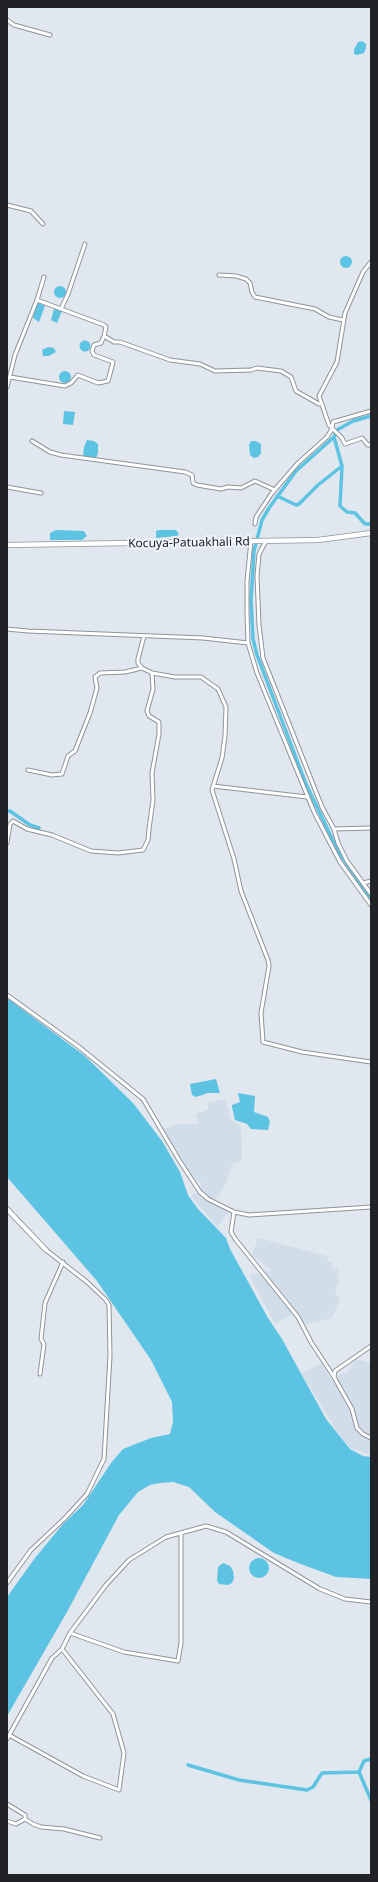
<!DOCTYPE html>
<style>
body{margin:0}
#map{position:relative;width:378px;height:1882px;overflow:hidden;background:#e1e7ee;font-family:"Noto Sans",sans-serif}
canvas{display:block}
.frame{position:absolute;inset:0;border:8px solid #202225;pointer-events:none}
</style>
<div id="map">
<canvas width="378" height="1882"></canvas>
<div class="frame"></div>
</div>
<script>
const ctx = document.querySelector('canvas').getContext('2d');
ctx.lineJoin = 'round';
function fill(path, color) { ctx.fillStyle = color; ctx.fill(path, 'evenodd'); }
const poly = rows => new Path2D(rows.map(r => 'M' + r).join(''));
function strokePath(path, color, width, dash) { ctx.strokeStyle = color; ctx.lineWidth = width; ctx.lineCap = dash ? 'butt' : 'round'; ctx.setLineDash(dash || []); ctx.stroke(path); }
function drawText(font, color, halo, rows, align = 'center') {
  ctx.font = font + ' "Noto Sans",sans-serif'; ctx.lineWidth = 4; ctx.setLineDash([]); ctx.textBaseline = 'middle'; ctx.strokeStyle = halo; ctx.fillStyle = color; for (const [text, x, y, turn = 0] of rows) {
    ctx.save(); ctx.translate(x, y); ctx.rotate((+turn || 0) * Math.PI / 180); ctx.textAlign = isNaN(turn) ? turn : align; if (halo) ctx.strokeText(text, 0, 0); ctx.fillText(text, 0, 0); ctx.restore();
  }
}
fill(poly([
 [225,1099,231,1120,241,1126,242,1161,232,1164,226,1183,220,1194,213,1202,228,1213,217,1227,191,1196,201,1190,201,1182,193,1178,162,1129,179,1124,198,1124,196,1114,208,1110,208,1103],
 [258,1238,327,1256,328,1261,332,1263,332,1268,339,1269,337,1278,339,1280,335,1292,340,1299,332,1318,305,1325,296,1312,275,1324,249,1275,272,1271,252,1255],
 [356,1359,371,1363,371,1455,351,1448,340,1436,302,1374,321,1363,334,1384,338,1383,337,1378,340,1374,347,1373]
]), '#d1dde9');
fill(poly([
 [362,41,366,44,366,48,364,53,357,55,354,54,354,50,358,42],
 '340 262a6 6 0 1 1 12 0a6 6 0 1 1-12 0Z',
 '54 292a6 6 0 1 1 12 0a6 6 0 1 1-12 0Z',
 [37,302,45,306,39,322,33,318],
 [54,309,62,311,57,323,51,320],
 '79.5 346a5.5 5.5 0 1 1 11 0a5.5 5.5 0 1 1-11 0Z',
 [48,347,54,348,56,352,49,356,43,356,42,350],
 '59 377a6 6 0 1 1 12 0a6 6 0 1 1-12 0Z',
 [64,411,75,412,73,425,63,424],
 [87,440,94,441,98,444,98,453,96,458,85,458,83,456,84,447],
 [251,441,256,441,261,444,261,453,258,457,254,458,250,455,249,445],
 [56,530,84,531,87,536,82,540,50,540,50,533],
 [159,530,176,530,179,534,177,536,156,538,156,531],
 [7,998,85,1056,133,1103,162,1141,180,1172,188,1195,198,1209,226,1238,230,1249,268,1318,282,1339,326,1419,350,1449,363,1456,371,1457,371,1579,336,1577,298,1563,274,1553,215,1512,189,1487,173,1482,160,1483,150,1485,138,1492,119,1515,67,1612,7,1716,7,1597,35,1558,63,1524,83,1505,111,1463,123,1449,151,1438,170,1434,173,1422,172,1402,151,1360,97,1281,7,1177],
 [216,1079,220,1093,208,1093,196,1097,192,1095,190,1084],
 [238,1093,255,1096,254,1112,268,1117,270,1122,268,1130,251,1129,247,1124,235,1120,232,1107,232,1105,240,1102],
 '249 1568a10 10 0 1 1 20 0a10 10 0 1 1-20 0Z',
 [223,1563,230,1566,233,1571,234,1578,232,1583,228,1585,219,1584,217,1581,218,1567]
]), '#5dc3e3');
strokePath(poly([
 [371,416,353,421,337,430,334,437,296,471,269,508,262,520,254,551,251,601,253,639,257,655,306,784,338,851,371,899],
 [334,437,342,466,340,506,347,512,355,513,365,524,371,524],
 [277,496,296,505,299,504,318,485,342,466],
 [7,811,10,811,30,825,39,828],
 [371,1759,364,1761,359,1772,371,1800],
 [188,1765,239,1780,307,1790,313,1787,322,1773,359,1772]
]), '#5dc3e3', 3.5);
const minor = poly([
 [7,20,14,25,50,35],
 [7,205,31,211,43,224],
 [371,262,363,272,345,313,337,362,319,396,329,425,342,438,345,444,362,438,368,445,371,445],
 [219,275,236,276,246,279,250,283,252,292,255,297,315,309,329,317,343,320],
 [37,300,104,325,106,327,104,336,114,342,120,342,170,360,200,364,215,371,251,370,257,368,281,371,291,377,296,391,319,404],
 [61,309,68,294,85,244],
 [10,377,65,386,71,383,78,375,98,383,108,381,113,362,94,355,92,351,94,345,101,343,104,336],
 [7,387,15,355,37,300,44,277],
 [32,441,50,452,61,455,185,472,192,475,193,483,197,485,221,489,228,487,241,488,255,481,275,490],
 [7,487,41,493],
 [255,524,256,517,272,493,298,463,327,437,332,429,333,422,371,411],
 [251,541,247,581,247,612,248,643,257,673,314,812,340,862,371,905],
 [266,541,259,554,257,576,259,625,263,658,322,807,334,829,338,843,347,861,371,894],
 [7,629,28,631,203,638,248,643],
 [144,636,138,659,138,663,142,668,152,673,175,677,201,677,218,689,226,707,225,736,222,758,212,790,234,859,241,891,268,960,269,966,261,1013,263,1042,302,1052,371,1062],
 [28,770,52,775,62,774,68,756,75,751,77,746,90,713,97,688,95,677,100,673,125,672,142,668],
 [213,786,307,797],
 [334,829,371,828],
 [7,843,10,824,13,821,27,829,52,835,91,851,118,853,143,850,148,840,149,829,153,800,152,773,159,734,159,722,149,716,147,711,153,689,152,673],
 [363,883,371,881],
 [7,995,79,1047,143,1099,179,1160,200,1192,208,1199,234,1212,249,1215,371,1207],
 [234,1212,231,1232,236,1240,298,1317,311,1342,334,1377],
 [371,1346,335,1371,334,1377,352,1409,357,1428,363,1434,371,1438],
 [40,1374,44,1344,41,1339,45,1303,63,1262],
 [7,1583,31,1550,65,1518,87,1494,104,1459,110,1356,109,1305,106,1300,87,1282,46,1250],
 [70,1633,124,1652,178,1661,181,1643,181,1533],
 [9,1735,83,1776,119,1790,124,1753,113,1714,62,1649],
 [7,1739,52,1658,62,1649,70,1633,106,1585,129,1560,166,1537,206,1526,226,1532,320,1589,345,1599,371,1602],
 [7,1804,25,1815,25,1819,33,1824,41,1827,64,1829,100,1838],
 [7,1821,16,1824,25,1819]
]);
const tertiary = poly([
 [7,1209,46,1250]
]);
const secondary = poly([
 [7,545,318,540,371,533]
]);
strokePath(minor, '#8e949a', 5);
strokePath(tertiary, '#8e949a', 6);
strokePath(secondary, '#8e949a', 6);
strokePath(minor, '#fff', 3);
strokePath(tertiary, '#fff', 4);
strokePath(secondary, '#fff', 4.5);
drawText('12px', '#202225', '#eef4fb', [
 ["Kocuya-Patuakhali Rd",189,543,-1]
]);
</script>
